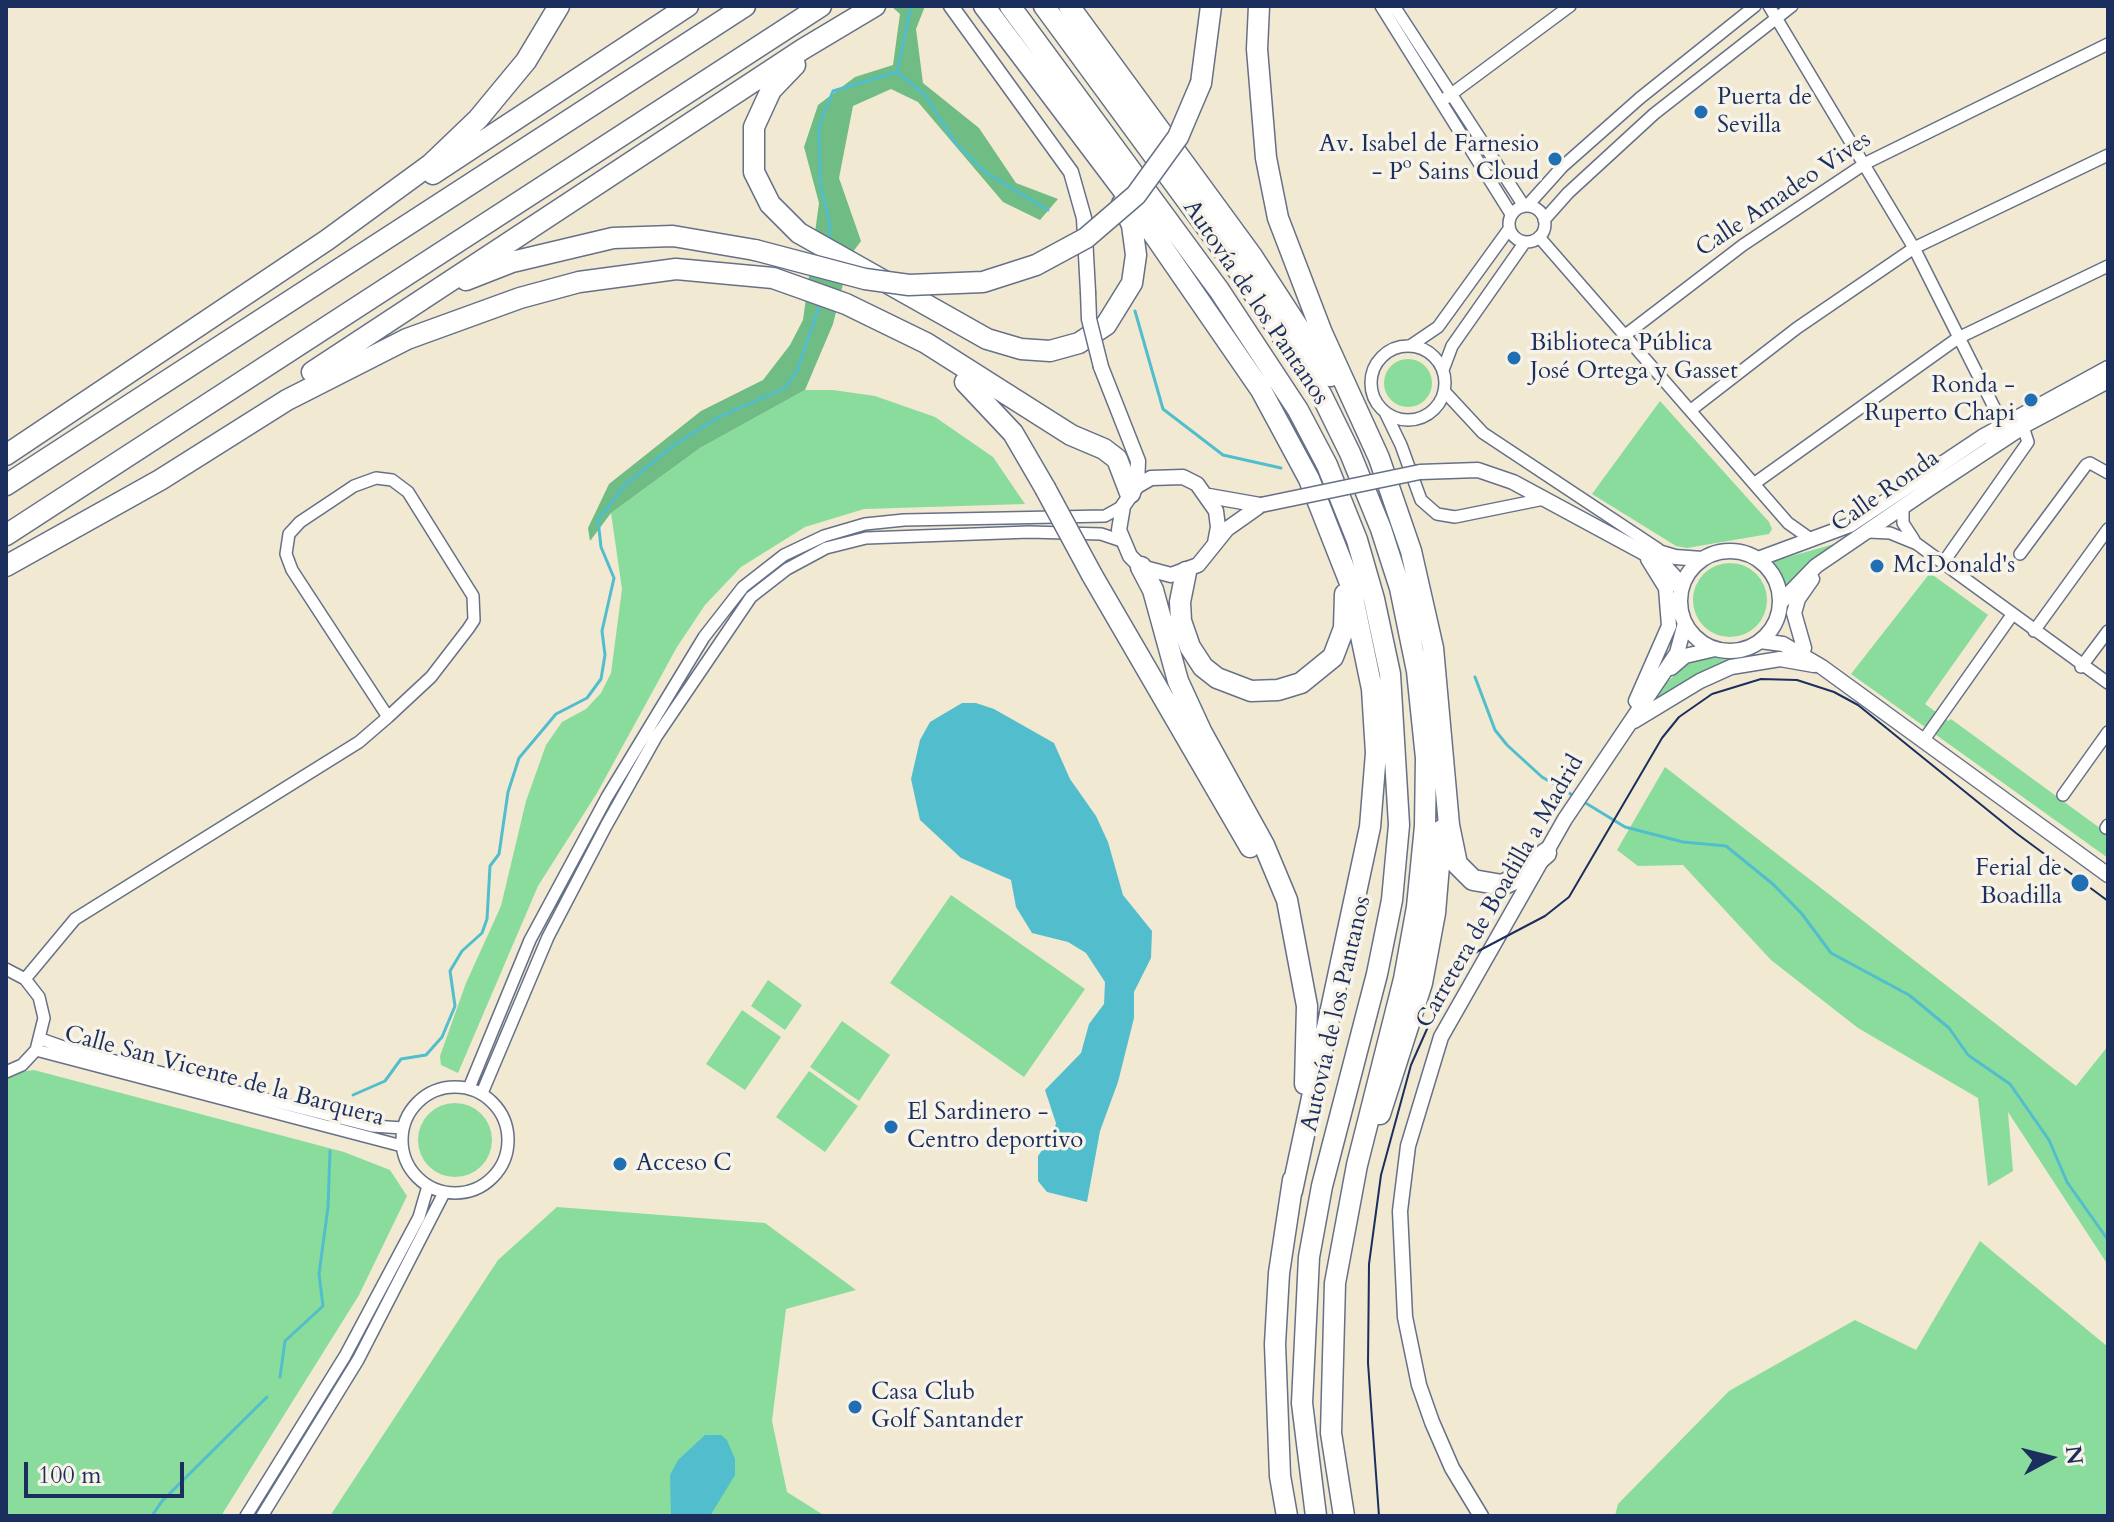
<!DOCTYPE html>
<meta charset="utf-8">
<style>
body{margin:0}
#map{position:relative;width:2114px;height:1522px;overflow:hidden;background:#f1e9d2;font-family:Cardo,serif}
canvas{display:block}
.frame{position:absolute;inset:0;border:8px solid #1b2f5e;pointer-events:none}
.north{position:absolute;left:2010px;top:1418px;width:80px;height:80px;-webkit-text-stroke:6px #f7f3e8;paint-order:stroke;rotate:83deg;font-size:22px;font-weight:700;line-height:32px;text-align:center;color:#1b2f5e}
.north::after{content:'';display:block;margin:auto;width:28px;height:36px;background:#1b2f5e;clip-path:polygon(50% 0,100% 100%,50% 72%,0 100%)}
.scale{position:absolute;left:24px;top:1462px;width:160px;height:36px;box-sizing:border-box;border:4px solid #1b2f5e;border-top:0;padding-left:10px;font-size:24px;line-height:28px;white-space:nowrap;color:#1b2f5e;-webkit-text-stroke:6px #f7f3e8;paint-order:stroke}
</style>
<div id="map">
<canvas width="2114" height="1522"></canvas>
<div class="frame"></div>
<div class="north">N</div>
<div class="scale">100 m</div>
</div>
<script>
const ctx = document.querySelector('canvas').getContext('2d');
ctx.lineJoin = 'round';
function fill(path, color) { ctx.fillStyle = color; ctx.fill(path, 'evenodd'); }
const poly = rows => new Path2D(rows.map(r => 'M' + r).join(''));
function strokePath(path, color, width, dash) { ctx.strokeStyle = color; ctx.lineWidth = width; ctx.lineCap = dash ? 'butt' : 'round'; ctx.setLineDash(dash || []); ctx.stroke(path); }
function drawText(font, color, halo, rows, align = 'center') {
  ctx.font = font + ' Cardo,serif'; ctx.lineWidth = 7; ctx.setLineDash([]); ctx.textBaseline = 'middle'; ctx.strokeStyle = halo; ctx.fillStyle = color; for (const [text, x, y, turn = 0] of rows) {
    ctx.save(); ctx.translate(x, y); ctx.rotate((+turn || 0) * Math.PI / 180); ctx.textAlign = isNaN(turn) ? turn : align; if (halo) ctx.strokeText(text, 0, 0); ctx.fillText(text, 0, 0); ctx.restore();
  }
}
fill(poly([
 '1384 383a24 24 0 1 1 48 0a24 24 0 1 1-48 0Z',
 [805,390,833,390,875,396,935,417,993,457,1025,504,864,509,805,527,741,567,705,605,677,647,597,793,538,886,458,1073,441,1065,440,1056,466,983,501,906,526,801,546,745,562,722,586,709,601,693,611,673,622,589,611,513,700,448],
 [1660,401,1769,522,1772,529,1769,534,1687,548,1676,546,1592,494],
 [1838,543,1814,559,1785,592,1781,575,1770,562],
 '1693 600a37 37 0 1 1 74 0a37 37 0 1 1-74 0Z',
 [1930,573,1988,615,1925,704,1948,721,1951,719,2108,834,2108,858,1851,674],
 [1706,657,1732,658,1697,675,1645,710,1668,681,1688,664],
 [1665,767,2076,1086,2108,1046,2108,1265,2008,1112,2013,1171,1988,1186,1978,1098,1858,1028,1771,960,1683,865,1638,866,1617,850],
 [951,895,1085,989,1024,1077,890,983],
 [768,980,802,1005,785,1030,751,1006],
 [742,1010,781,1037,745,1090,706,1064],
 [842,1021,890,1055,859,1101,810,1067],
 [34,1070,344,1152,390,1170,407,1196,359,1295,221,1516,6,1516,6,1074],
 [809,1071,858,1106,825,1152,776,1117],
 '418 1140a37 37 0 1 1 74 0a37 37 0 1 1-74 0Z',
 [557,1207,765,1223,856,1290,786,1309,772,1421,787,1492,825,1516,330,1516,498,1260],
 [1980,1241,2108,1347,2108,1516,1615,1516,1618,1504,1729,1391,1855,1320,1916,1350]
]), '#8adc9c');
fill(poly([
 [891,6,925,6,916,29,923,83,979,128,1016,183,1058,199,1040,220,1003,202,918,102,891,89,853,106,839,178,861,241,850,256,833,324,805,390,700,448,611,513,590,541,588,528,609,484,701,411,763,380,790,345,803,320,819,203,804,147,818,105,855,77,893,65,900,14]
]), '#6fbc84');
fill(poly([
 [962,703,976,703,994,709,1054,743,1070,779,1096,816,1108,842,1123,895,1152,931,1151,958,1134,992,1134,1018,1118,1082,1100,1131,1087,1202,1047,1192,1038,1181,1038,1156,1054,1133,1056,1123,1045,1090,1081,1053,1089,1024,1104,1004,1105,982,1086,953,1068,942,1032,933,1016,907,1011,880,961,858,920,820,911,779,920,740,930,722],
 [705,1435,721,1435,727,1440,735,1459,735,1475,710,1516,671,1516,670,1475,678,1460]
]), '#52becd');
strokePath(poly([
 [911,6,897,72,925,95,954,141,986,173,1048,210],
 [829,241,830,224,820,184,819,126,833,91,897,72],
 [1135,311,1163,409,1223,455,1281,468],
 [1475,677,1495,730,1507,745,1542,777,1574,796],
 [1584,802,1625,827,1683,842,1726,846,1774,885,1802,914,1831,953,1909,995,1949,1028,1968,1055,2010,1084,2049,1140,2067,1182,2108,1240],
 [353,1095,385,1081,401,1059,426,1055,442,1037,455,1006,450,971,462,951,482,933,487,919,490,866,499,854,508,792,519,758,556,714,587,698,601,679,605,655,602,631,614,578,601,547,598,520,625,485,674,445,719,417,785,388,797,371,820,304],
 [280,1377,285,1341,323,1306,319,1274,328,1207,330,1151],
 [152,1516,162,1501,267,1397]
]), '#52becd', 3);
const minor = poly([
 [1381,6,1511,214],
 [1394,6,1524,206],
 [1769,6,1914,248,2003,425],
 [1446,98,1570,6],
 '1509 224a18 18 0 1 1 36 0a18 18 0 1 1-36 0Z',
 [1527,206,1562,167,1640,98,1755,6],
 [1544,220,1568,193,1654,114,1792,6],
 [1539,237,1788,523,1812,540],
 [1624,336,1743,245,1866,163,2108,44],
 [1410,346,1438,327,1509,229],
 '1371 383a37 37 0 1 1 74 0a37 37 0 1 1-74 0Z',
 [1443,370,1452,346,1525,242],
 [1444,391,1483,433,1658,549],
 [1691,410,1797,328,1914,248,2108,155],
 [1385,412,1401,445,1421,500,1437,514,1455,517,1544,499],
 [1755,483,1958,338,2108,266],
 [1903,508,1903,523,1914,540],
 [1869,532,1890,533,1917,544,2108,683],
 [2020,554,2086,465,2090,463,2108,473],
 [1943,563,2028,442,2023,427],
 [2034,631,2108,529],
 [2081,667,2108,631],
 [1923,741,2012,615],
 [2063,795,2108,732],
 [2106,828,2108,825],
 [6,969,25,979,39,997,44,1018,36,1050,22,1065,6,1072],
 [25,979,75,919,359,742,388,717,431,677,468,629,474,620,473,596,408,492,392,480,376,478,354,486,300,522,289,534,286,554,292,570,388,717],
 [41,1039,72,1050,372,1126,403,1128],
 [36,1050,402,1146],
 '402 1140a53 53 0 1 1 106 0a53 53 0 1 1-106 0Z',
 [469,1088,530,940,607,797,704,637,743,587,784,555,824,536,865,524,904,520,1105,516,1123,506],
 [482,1093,548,937,606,826,656,737,751,597,787,569,826,548,866,538,1029,532,1101,534,1122,541],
 [246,1516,345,1356,419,1217,428,1186],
 [262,1516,358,1360,444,1193]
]);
const tertiary = poly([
 [951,6,1071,172,1084,218,1088,292],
 [1101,367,1138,461,1137,486],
 [1420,472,1478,470,1513,482,1661,562,1674,576,1681,590],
 [1209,496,1260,505],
 [1215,543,1218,527,1216,511,1197,484,1183,477,1151,478,1137,486,1123,506,1119,530,1130,556,1141,567,1171,575,1198,565,1227,529,1261,505],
 [1648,549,1675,557,1702,559],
 '1680 601a50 50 0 1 1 100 0a50 50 0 1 1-100 0Z',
 [1758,559,1850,525,1982,437,2108,368],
 [1780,603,1816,566,1929,489,2029,423,2108,381],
 [1760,641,1783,644,1822,667,2108,875],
 [1804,648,1794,613,1798,599,1812,579],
 [1671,668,1685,656,1715,649],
 [1636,701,1669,626,1666,588,1648,559],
 [1634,721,1700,681,1731,667,1780,659,1814,665],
 [1481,1516,1452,1468,1432,1422,1419,1385,1405,1317,1400,1211,1408,1146,1441,1037,1565,819,1677,653,1685,623]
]);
const motorway = poly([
 [984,6,1123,190,1261,390,1309,479,1350,583,1372,689,1376,753,1370,827,1292,1191],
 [1010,6,1219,290,1298,410,1327,465,1357,540,1374,599,1390,674,1399,825,1392,900,1377,974,1322,1186,1309,1257,1302,1403,1316,1516],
 [1044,6,1240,273,1321,394,1350,453,1381,529,1400,588,1417,671,1426,758,1425,826,1417,907,1404,979,1357,1165,1335,1283,1331,1433,1344,1516],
 [1069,6,1252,256,1330,376],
 [1259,6,1257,49,1266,158,1278,218,1322,333,1379,458,1411,551,1433,648,1449,825,1457,864,1473,880,1502,885,1517,878,1546,853],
 [795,65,771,90,754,127,754,172,770,204,799,233,987,339,1021,349,1050,351,1079,343,1106,325,1132,283,1136,255,1132,225,1122,204],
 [1201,83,1211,6],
 [433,174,688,6],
 [466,280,512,262,613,238,673,236,755,250],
 [312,372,803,49,875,6],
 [965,382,1013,433,1045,488],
 [6,455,327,240,431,164,478,119,526,61,559,6],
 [6,485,745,6],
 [6,535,821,6],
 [6,566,160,480,287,400,407,339,520,298,579,282,676,269,773,278,846,304,926,343,1071,435,1104,449,1117,459,1130,493],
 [1141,567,1153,590,1178,681,1201,731,1264,845,1287,900,1307,1006,1305,1084],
 [1186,572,1180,602,1181,621,1190,647,1203,667,1217,678,1251,691,1278,690,1301,683,1333,657,1344,628,1345,594],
 [1092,575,1250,847],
 [1380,1114,1422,983,1435,913,1442,830],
 [1287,1516,1280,1476,1275,1344,1279,1273,1293,1180]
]);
strokePath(minor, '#667087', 14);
strokePath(tertiary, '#667087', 17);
strokePath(motorway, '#667087', 23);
strokePath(minor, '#fff', 11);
strokePath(tertiary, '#fff', 14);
strokePath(motorway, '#fff', 20);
strokePath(poly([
 [1379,1516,1368,1363,1369,1264,1381,1175,1411,1065,1451,975,1467,957,1545,916,1569,897,1662,738,1679,717,1712,694,1761,679,1797,680,1834,692,1858,705,2016,833,2108,901]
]), '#1b2f5e', 2);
const tertiaryBridge = poly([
 [1088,292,1089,319,1101,367],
 [1261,505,1420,472]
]);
const motorwayBridge = poly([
 [755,250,865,279,909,285,983,282,1036,265,1086,238,1136,195,1178,137,1201,83],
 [1045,488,1092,575]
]);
strokePath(tertiaryBridge, '#667087', 17, []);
strokePath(motorwayBridge, '#667087', 23, []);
strokePath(tertiaryBridge, '#fff', 14);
strokePath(motorwayBridge, '#fff', 20);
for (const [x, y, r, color] of [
 [1701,112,8,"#1f6fb2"],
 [1555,159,8,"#1f6fb2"],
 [1514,358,8,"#1f6fb2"],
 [2031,400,8,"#1f6fb2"],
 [1877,566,8,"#1f6fb2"],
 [2080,883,10,"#1f6fb2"],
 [891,1127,8,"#1f6fb2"],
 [620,1164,8,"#1f6fb2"],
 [855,1407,8,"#1f6fb2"]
]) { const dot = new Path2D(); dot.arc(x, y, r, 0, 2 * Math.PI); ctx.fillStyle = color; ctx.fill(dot); strokePath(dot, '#f7f3e8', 3); }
drawText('24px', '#1b2f5e', '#f7f3e8', [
 ["Puerta de",1717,98],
 ["Sevilla",1717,126],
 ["Av. Isabel de Farnesio",1539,145,"right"],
 ["- Pº Sains Cloud",1539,173,"right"],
 ["Biblioteca Pública",1530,344],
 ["José Ortega y Gasset",1530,372],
 ["Ronda -",2015,386,"right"],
 ["Ruperto Chapi",2015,414,"right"],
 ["McDonald's",1893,566],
 ["Ferial de",2062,869,"right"],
 ["Boadilla",2062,897,"right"],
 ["El Sardinero -",907,1113],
 ["Centro deportivo",907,1141],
 ["Acceso C",636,1164],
 ["Casa Club",871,1393],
 ["Golf Santander",871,1421]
], 'left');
drawText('24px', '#1b2f5e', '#f7f3e8', [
 ["Calle Amadeo Vives",1784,195,-34],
 ["Autovía de los Pantanos",1255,303,56],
 ["Calle Ronda",1886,492,-35],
 ["Carretera de Boadilla a Madrid",1501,892,-60],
 ["Autovía de los Pantanos",1337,1014,-77],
 ["Calle San Vicente de la Barquera",224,1077,15]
]);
</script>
